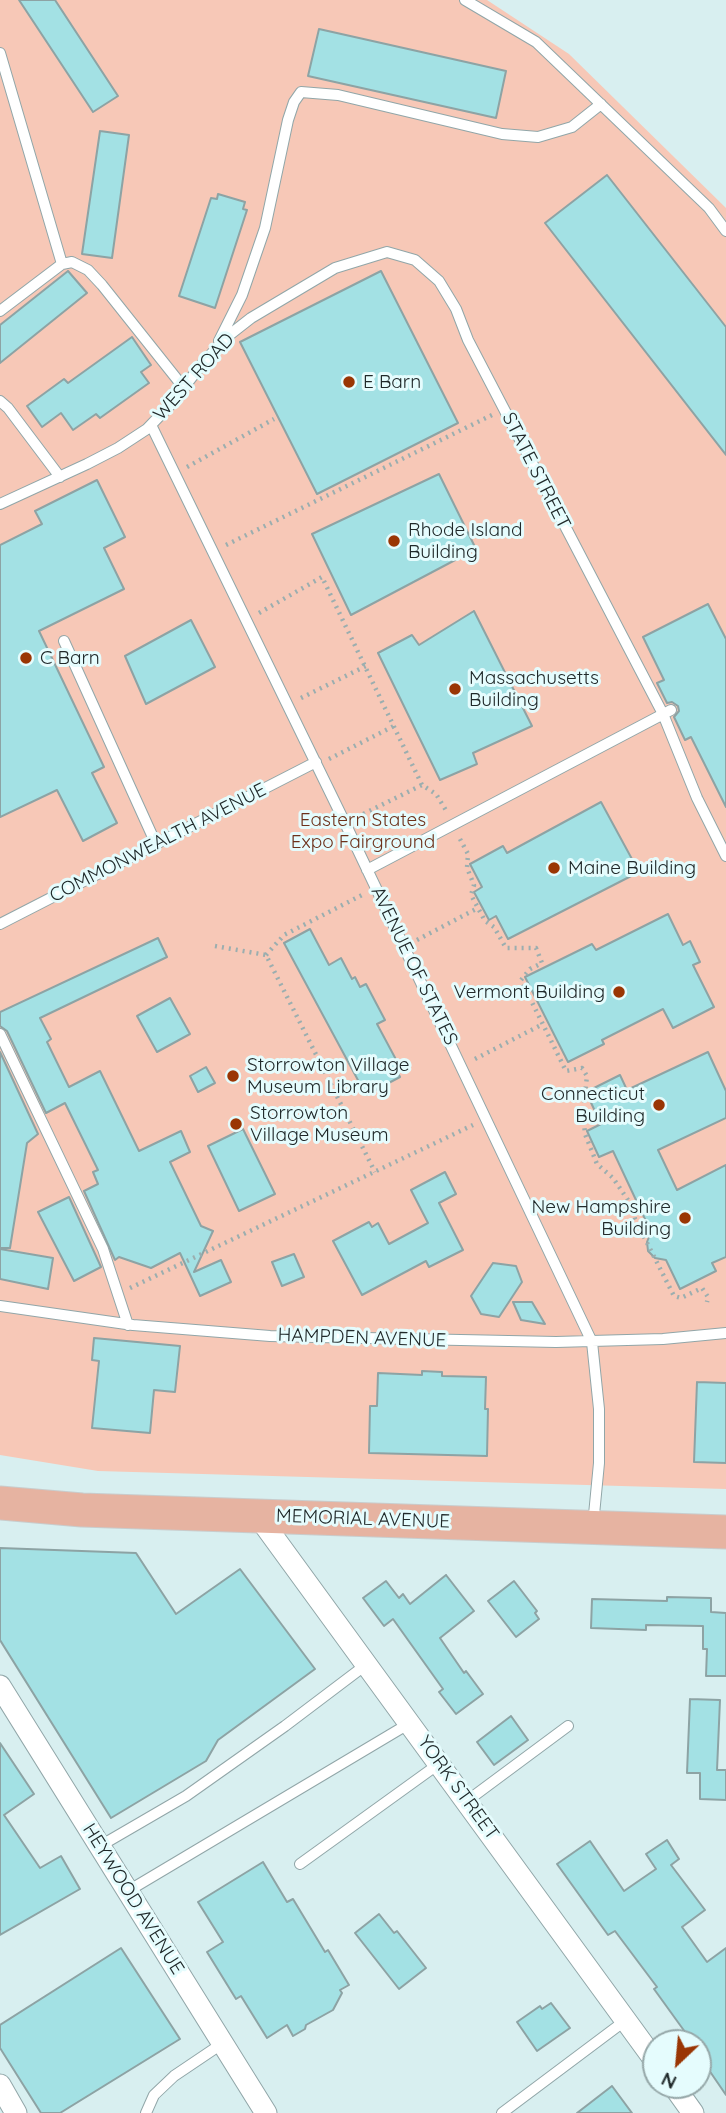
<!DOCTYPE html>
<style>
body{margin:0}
#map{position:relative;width:726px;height:2113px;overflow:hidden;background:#d8eff0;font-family:Quicksand,sans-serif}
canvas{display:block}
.north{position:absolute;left:642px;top:2029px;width:70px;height:70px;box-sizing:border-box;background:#e5fcfd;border:2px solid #96a8a9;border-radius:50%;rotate:206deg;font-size:19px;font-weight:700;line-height:28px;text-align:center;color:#20292a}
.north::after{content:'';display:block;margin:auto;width:24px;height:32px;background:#9a3604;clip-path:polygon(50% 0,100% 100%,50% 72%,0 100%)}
</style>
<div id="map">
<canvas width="726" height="2113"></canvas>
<div class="north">N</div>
</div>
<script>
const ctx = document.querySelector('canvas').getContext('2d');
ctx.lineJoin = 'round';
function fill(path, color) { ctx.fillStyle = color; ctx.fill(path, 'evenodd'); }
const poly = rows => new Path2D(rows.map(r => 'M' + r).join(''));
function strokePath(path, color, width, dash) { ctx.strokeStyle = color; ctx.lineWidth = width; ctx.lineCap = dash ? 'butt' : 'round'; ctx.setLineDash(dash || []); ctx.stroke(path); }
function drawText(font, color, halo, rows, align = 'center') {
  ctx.font = font + ' Quicksand,sans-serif'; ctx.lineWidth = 6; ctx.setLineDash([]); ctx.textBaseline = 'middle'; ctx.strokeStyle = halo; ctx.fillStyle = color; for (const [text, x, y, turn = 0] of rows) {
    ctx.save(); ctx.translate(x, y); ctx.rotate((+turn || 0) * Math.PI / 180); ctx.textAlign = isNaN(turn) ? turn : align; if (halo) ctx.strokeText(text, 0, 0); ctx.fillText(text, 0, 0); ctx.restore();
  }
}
fill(poly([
 [0,0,487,0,569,54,726,208,726,1489,98,1471,0,1455]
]), '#f7c8b7');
const building = poly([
 [19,0,55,0,118,96,93,112,19,0],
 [319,29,506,71,496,118,308,76,319,29],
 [100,131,129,135,112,258,82,254,100,131],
 [607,175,726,327,726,455,545,223,607,175],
 [218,194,245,202,243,209,247,210,215,308,179,296,211,198,217,199,218,194],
 [68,271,87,293,0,363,0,325,68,271],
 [381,271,458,423,317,494,240,342,381,271],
 [132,337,151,365,141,372,149,383,100,418,96,414,73,430,61,413,42,427,27,406,64,379,68,383,132,337],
 [439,474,476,549,351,615,312,534,439,474],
 [97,480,125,537,104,548,124,589,39,631,104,767,92,773,117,823,83,841,57,790,0,817,0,545,42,524,35,511,97,480],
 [708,604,726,639,726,807,691,737,685,740,674,717,679,711,678,706,672,702,667,703,657,683,664,680,643,637,708,604],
 [474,611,532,726,473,753,477,764,440,780,378,653,412,635,419,645,474,611],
 [191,620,215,667,146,704,125,656,191,620],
 [601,802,639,872,508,939,496,916,489,920,474,892,482,887,470,864,503,846,507,853,601,802],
 [668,914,683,945,690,941,700,962,693,965,714,1007,673,1028,663,1009,602,1040,604,1044,568,1062,525,977,592,944,596,950,668,914],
 [310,929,329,965,341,958,352,979,355,977,360,987,366,984,385,1020,377,1024,400,1067,396,1069,400,1077,366,1095,284,943,310,929],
 [158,938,167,957,40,1018,51,1039,47,1042,69,1087,100,1071,139,1151,181,1131,190,1152,170,1162,201,1226,213,1231,194,1272,221,1260,231,1282,200,1296,180,1253,151,1268,119,1257,115,1260,84,1191,98,1184,93,1172,98,1170,65,1103,46,1113,7,1031,0,1026,0,1012,158,938],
 [170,998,190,1034,157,1052,137,1016,170,998],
 [0,1052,38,1134,27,1143,10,1248,0,1248,0,1052],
 [708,1052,726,1091,726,1118,658,1150,677,1190,726,1165,726,1257,712,1263,716,1271,680,1289,666,1260,655,1258,648,1251,647,1242,651,1232,613,1151,599,1157,587,1131,601,1124,586,1092,620,1075,627,1090,708,1052],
 [206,1067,215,1083,198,1092,190,1076,206,1067],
 [243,1129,275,1194,239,1211,208,1146,243,1129],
 [445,1172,456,1194,439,1203,463,1250,429,1267,426,1261,362,1295,333,1241,369,1222,372,1227,378,1223,389,1244,428,1223,411,1190,445,1172],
 [69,1197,101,1267,74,1281,38,1212,69,1197],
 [0,1249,53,1258,48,1289,0,1279,0,1249],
 [294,1254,304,1277,282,1286,272,1262,294,1254],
 [493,1263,516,1266,522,1282,499,1317,481,1314,471,1296,493,1263],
 [513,1302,532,1302,545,1324,521,1320,513,1302],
 [94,1338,180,1346,175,1392,154,1390,150,1433,92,1428,99,1361,92,1360,94,1338],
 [422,1371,442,1372,442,1376,486,1377,485,1409,488,1409,487,1456,369,1453,370,1406,377,1406,378,1373,422,1375,422,1371],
 [697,1382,726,1383,726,1463,694,1462,697,1382],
 [0,1548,136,1553,176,1614,240,1569,315,1669,218,1740,206,1761,111,1818,0,1640,0,1548],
 [446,1575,474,1611,440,1638,464,1673,466,1671,483,1694,456,1714,439,1692,443,1689,393,1619,384,1626,363,1598,386,1581,399,1598,403,1594,410,1604,446,1575],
 [514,1581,537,1611,535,1613,539,1619,516,1637,488,1601,514,1581],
 [667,1597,711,1598,711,1612,726,1613,726,1676,706,1676,707,1649,703,1649,703,1626,646,1625,646,1630,591,1628,592,1599,667,1601,667,1597],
 [690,1699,720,1700,717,1770,726,1770,726,1800,700,1799,700,1773,687,1773,690,1699],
 [511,1716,528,1740,494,1765,477,1742,511,1716],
 [0,1743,34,1794,4,1815,40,1868,61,1856,80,1889,0,1935,0,1743],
 [667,1840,679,1859,671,1865,705,1910,682,1927,707,1962,726,1948,726,2095,698,2054,698,2043,693,2043,654,1989,657,1987,615,1931,608,1935,557,1864,590,1841,624,1891,656,1869,646,1854,667,1840],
 [263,1862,287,1902,293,1899,325,1952,328,1950,349,1985,340,1990,342,1993,333,2010,306,2025,305,2029,293,2036,287,2025,267,2038,241,1996,236,1999,207,1952,223,1942,198,1902,263,1862],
 [379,1914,394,1933,397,1931,426,1968,399,1989,355,1933,379,1914],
 [121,1948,180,2039,60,2113,41,2113,0,2048,0,2025,121,1948],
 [551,2003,570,2028,537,2051,517,2022,540,2006,542,2009,551,2003],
 [612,2086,632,2113,577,2113,612,2086]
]);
fill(building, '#a3e1e4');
strokePath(building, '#8da3a4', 2);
const lane = poly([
 [465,0,536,42,709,208,726,231],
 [0,53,62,264],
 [0,311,62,264,72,262,88,270,102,285,184,388],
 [219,341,242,295,265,228,288,120,294,102,301,92,338,95,502,134,538,137,572,127,601,104],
 [0,401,8,408,60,477],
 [151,425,345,823,592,1342,599,1409,599,1463,593,1525],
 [0,504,87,464,118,448,147,429,171,404,202,364,228,336,251,318,335,268,387,252,415,260,439,281,456,309,468,340,663,714,697,798,726,856],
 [64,641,156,844],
 [367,870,671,710],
 [0,924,316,762],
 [0,1034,103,1249,128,1325],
 [0,1306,133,1325,270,1336,556,1342,663,1339,726,1333],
 [467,1801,568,1726],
 [100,1846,186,1796,285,1726,367,1664],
 [300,1864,440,1763],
 [128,1891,410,1723],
 [146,2113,154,2095,174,2076,223,2043],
 [502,2113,626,2020]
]);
const street = poly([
 [258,1516,656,2062],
 [0,1686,266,2113],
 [0,2085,16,2113],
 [673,2085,693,2113]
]);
const primary = poly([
 [0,1503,82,1510,726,1532]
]);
strokePath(lane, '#91a6a8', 12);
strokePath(street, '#91a6a8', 23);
strokePath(primary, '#c9cccc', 35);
strokePath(poly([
 [187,467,274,419],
 [226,545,492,415],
 [259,613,322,577,422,785,436,794,447,812],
 [301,698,366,666],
 [329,759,394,726],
 [357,817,422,785],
 [460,839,468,854,467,868,474,885,471,895,485,921,494,927,506,948,536,948,542,963,530,969,521,980,566,1071,582,1068,587,1076,583,1112,585,1134,597,1164,613,1178,632,1206,635,1219,674,1296,681,1298,702,1288,708,1297,707,1302],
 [417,940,478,908],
 [215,946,266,955,375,1172],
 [266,955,284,935,362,895],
 [475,1059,543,1024],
 [130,1288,473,1125]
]), '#9baeaf', 4.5, [2, 5]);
strokePath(lane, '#fff', 10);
strokePath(street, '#fff', 21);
strokePath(primary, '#e6b3a1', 33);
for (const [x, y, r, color] of [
 [349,382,7,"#9a3604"],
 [394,541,7,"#9a3604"],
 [26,658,7,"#9a3604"],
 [455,689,7,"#9a3604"],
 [554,868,7,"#9a3604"],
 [619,992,7,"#9a3604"],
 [233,1076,7,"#9a3604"],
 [659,1105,7,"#9a3604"],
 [236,1124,7,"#9a3604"],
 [685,1218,7,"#9a3604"]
]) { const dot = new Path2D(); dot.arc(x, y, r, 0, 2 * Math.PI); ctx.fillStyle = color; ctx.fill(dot); strokePath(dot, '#e5fcfd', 2.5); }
drawText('19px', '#20292a', '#e5fcfd', [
 ["WEST ROAD",194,377,-48],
 ["STATE STREET",536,471,63],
 ["COMMONWEALTH AVENUE",158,843,-27],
 ["AVENUE OF STATES",414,966,64],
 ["HAMPDEN AVENUE",362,1338,2],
 ["MEMORIAL AVENUE",363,1519,2],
 ["YORK STREET",458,1788,54],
 ["HEYWOOD AVENUE",133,1899,58]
]);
drawText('19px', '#20292a', '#e5fcfd', [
 ["E Barn",363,382],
 ["Rhode Island",408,530],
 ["Building",408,552],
 ["C Barn",40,658],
 ["Massachusetts",469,678],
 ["Building",469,700],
 ["Maine Building",568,868],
 ["Vermont Building",605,992,"right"],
 ["Storrowton Village",247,1065],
 ["Museum Library",247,1087],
 ["Connecticut",645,1094,"right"],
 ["Building",645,1116,"right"],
 ["Storrowton",250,1113],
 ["Village Museum",250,1135],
 ["New Hampshire",671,1207,"right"],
 ["Building",671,1229,"right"]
], 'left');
drawText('19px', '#6d311a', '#e5fcfd', [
 ["Eastern States",363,820],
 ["Expo Fairground",363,842]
]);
</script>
